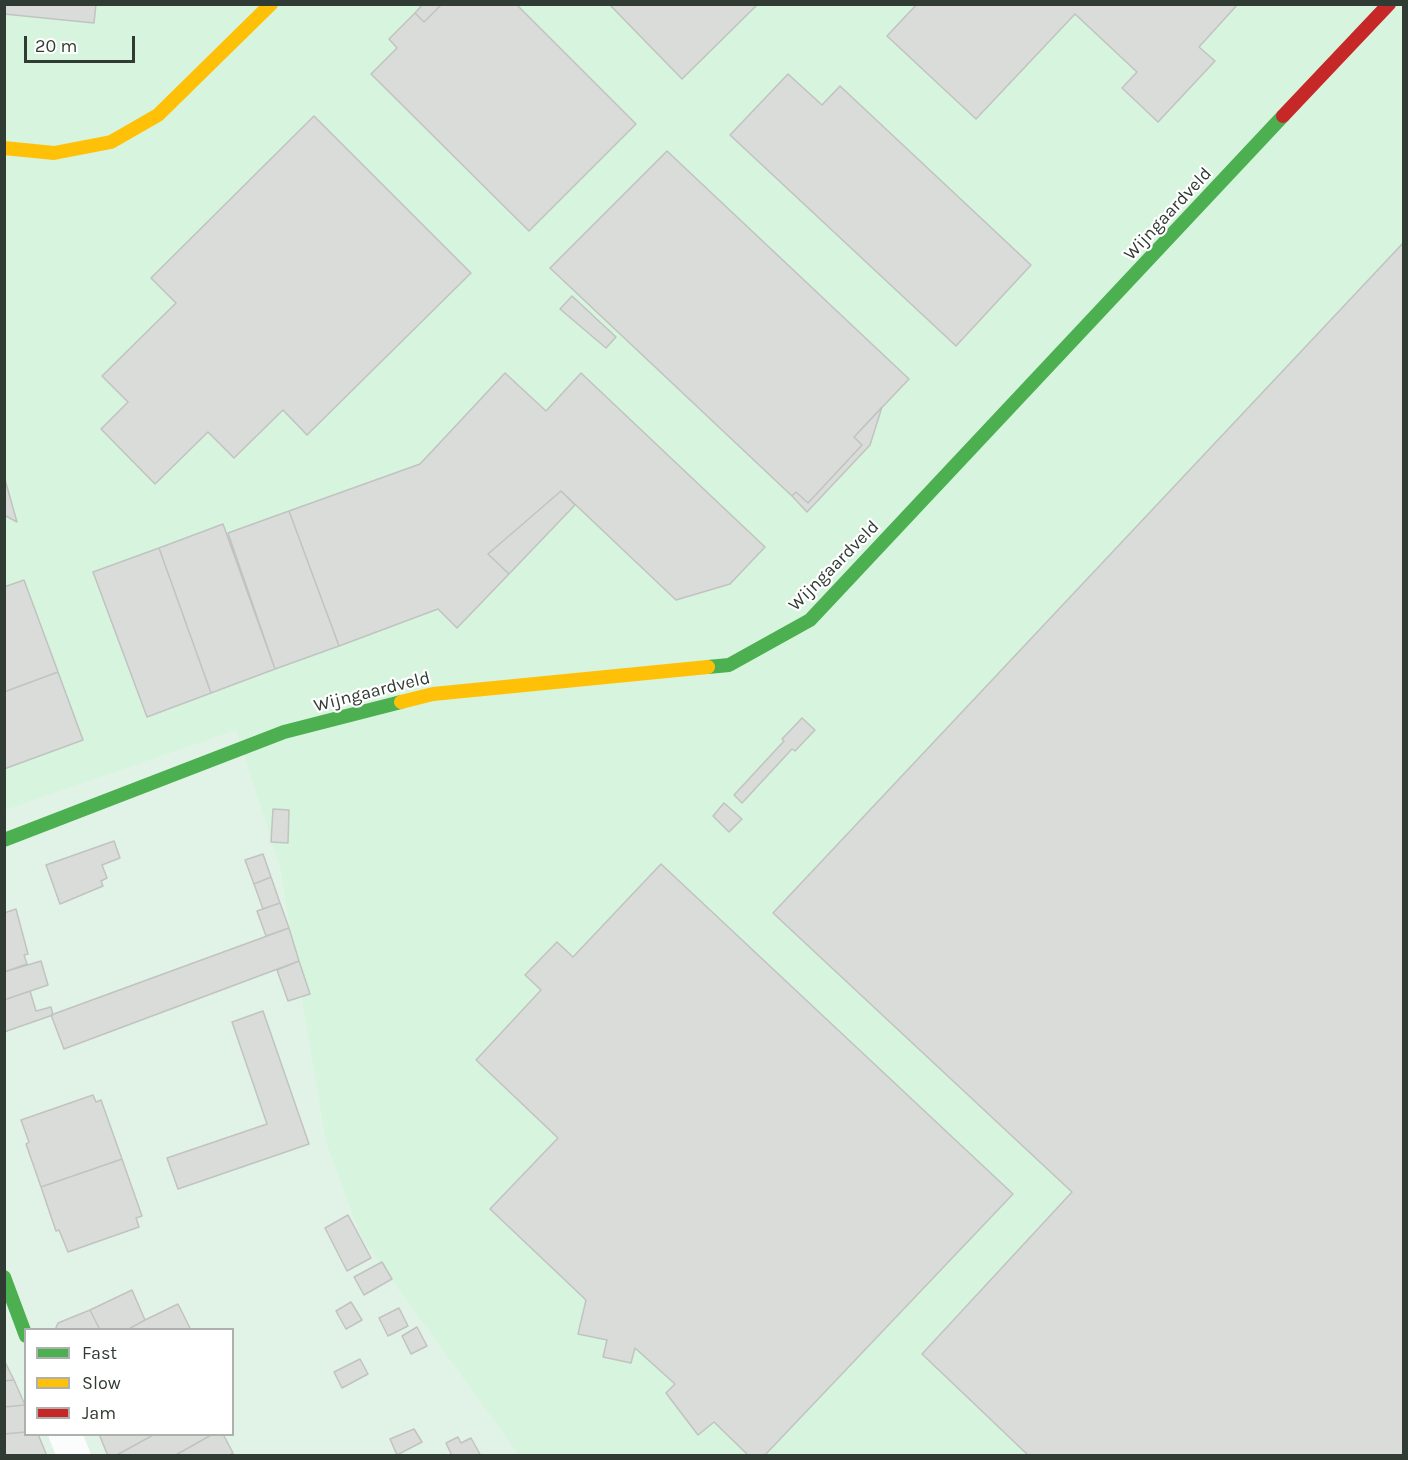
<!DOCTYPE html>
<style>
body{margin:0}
#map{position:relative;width:1408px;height:1460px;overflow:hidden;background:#e1f3e6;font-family:Karla,sans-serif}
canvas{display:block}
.frame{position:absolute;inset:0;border:6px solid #303c33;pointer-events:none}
.legend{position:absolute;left:24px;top:1328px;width:210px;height:108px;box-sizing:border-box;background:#fff;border:2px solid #acb1ad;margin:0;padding:8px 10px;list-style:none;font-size:18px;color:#303c33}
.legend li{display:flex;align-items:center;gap:12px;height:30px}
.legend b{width:30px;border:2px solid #acb1ad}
.scale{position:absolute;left:24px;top:36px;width:111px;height:27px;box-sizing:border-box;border:3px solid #303c33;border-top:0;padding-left:8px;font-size:18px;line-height:21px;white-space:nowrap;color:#303c33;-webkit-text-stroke:4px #fff;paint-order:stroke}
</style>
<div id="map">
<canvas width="1408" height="1460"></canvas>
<div class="frame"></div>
<ul class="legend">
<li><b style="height:8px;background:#4caf50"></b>Fast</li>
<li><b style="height:8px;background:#ffc107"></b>Slow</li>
<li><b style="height:8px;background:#c62828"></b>Jam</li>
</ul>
<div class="scale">20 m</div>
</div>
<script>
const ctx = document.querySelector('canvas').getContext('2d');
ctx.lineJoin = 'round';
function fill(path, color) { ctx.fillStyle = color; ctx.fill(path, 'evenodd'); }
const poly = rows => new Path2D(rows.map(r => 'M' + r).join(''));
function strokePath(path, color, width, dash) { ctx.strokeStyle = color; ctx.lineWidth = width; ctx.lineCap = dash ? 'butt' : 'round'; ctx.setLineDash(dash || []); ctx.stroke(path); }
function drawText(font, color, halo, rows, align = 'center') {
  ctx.font = font + ' Karla,sans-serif'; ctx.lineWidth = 4.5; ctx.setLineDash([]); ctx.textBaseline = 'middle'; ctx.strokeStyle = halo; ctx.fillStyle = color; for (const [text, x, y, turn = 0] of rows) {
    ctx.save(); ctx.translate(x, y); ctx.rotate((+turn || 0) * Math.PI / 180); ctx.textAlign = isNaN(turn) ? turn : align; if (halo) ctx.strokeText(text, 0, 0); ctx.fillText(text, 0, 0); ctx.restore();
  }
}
fill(poly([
 [4,5,1403,5,1403,1455,519,1455,361,1237,326,1142,280,867,236,730,5,810]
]), '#d7f4de');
const building = poly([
 [4,4,96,4,94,23,4,14,4,4],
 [423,4,442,4,424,22,415,13,423,4],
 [442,4,516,4,636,124,529,231,371,74,397,48,389,39,415,13,424,22,442,4],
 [609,4,754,4,756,6,682,79,609,4],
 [917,4,1238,4,1199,47,1215,61,1158,122,1122,88,1137,72,1075,14,976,119,887,36,917,4],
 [788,74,822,105,840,86,1031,265,956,346,730,135,788,74],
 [314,116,471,273,307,435,283,410,234,458,208,432,155,484,101,429,128,402,102,376,176,303,151,278,314,116],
 [667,151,909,379,854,437,862,445,808,503,796,492,792,496,550,268,667,151],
 [1404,242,1404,1456,1029,1456,922,1354,1072,1192,773,913,1404,242],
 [572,296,616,337,606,348,560,309,572,296],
 [505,373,546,411,581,373,765,547,730,584,676,600,561,491,488,554,509,574,457,628,438,609,339,646,289,511,420,464,505,373],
 [882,407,870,445,807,512,792,496,796,492,808,503,862,445,854,437,882,407],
 [4,476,17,522,4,515,4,476],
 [561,491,575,505,509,574,488,554,561,491],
 [289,511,339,646,275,669,228,533,289,511],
 [223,524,275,669,211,693,159,548,223,524],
 [159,548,211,693,147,717,93,572,159,548],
 [24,580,58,672,4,692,4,587,24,580],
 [58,672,83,740,4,769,4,692,58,672],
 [802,718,815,730,795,751,792,749,742,803,734,795,784,741,782,739,802,718],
 [724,803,742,819,729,832,713,816,724,803],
 [273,809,289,810,288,843,271,842,273,809],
 [114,841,120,858,102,865,107,878,101,881,103,886,60,904,46,865,114,841],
 [263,854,271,877,254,884,245,860,263,854],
 [661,864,1013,1194,764,1456,749,1456,714,1422,698,1435,666,1393,675,1384,635,1348,631,1363,603,1357,607,1340,578,1334,586,1300,490,1209,558,1138,476,1060,541,990,525,975,557,942,573,957,661,864],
 [271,877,280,903,263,909,254,884,271,877],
 [280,903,289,928,266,936,257,911,280,903],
 [16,909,28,954,24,955,27,964,4,972,4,913,16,909],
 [289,928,299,961,64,1049,51,1015,289,928],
 [41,961,48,985,4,1000,4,972,41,961],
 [299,961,310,994,288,1001,277,970,299,961],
 [30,991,36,1011,51,1007,53,1015,4,1032,4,1000,30,991],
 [263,1011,309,1144,178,1189,167,1158,267,1124,232,1022,263,1011],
 [93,1095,96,1102,101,1100,122,1159,41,1187,26,1144,29,1142,21,1120,93,1095],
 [122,1159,142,1216,136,1218,139,1227,68,1252,59,1230,56,1231,41,1187,122,1159],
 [348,1215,371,1258,347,1271,325,1228,348,1215],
 [382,1262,392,1279,364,1295,354,1277,382,1262],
 [132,1290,145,1320,127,1330,100,1330,90,1310,132,1290],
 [351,1302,362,1320,346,1329,336,1311,351,1302],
 [178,1304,191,1330,127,1330,145,1320,178,1304],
 [399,1308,408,1326,388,1336,379,1318,399,1308],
 [90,1310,100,1330,55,1330,58,1323,90,1310],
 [417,1327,427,1346,411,1354,402,1336,417,1327],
 [360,1359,368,1374,342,1388,334,1372,360,1359],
 [4,1360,14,1380,4,1381,4,1360],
 [14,1380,25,1405,4,1407,4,1381,14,1380],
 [25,1405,26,1432,4,1434,4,1407,25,1405],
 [414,1429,422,1442,397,1455,390,1439,414,1429],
 [26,1432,26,1434,38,1434,47,1456,4,1456,4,1434,26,1432],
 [99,1434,155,1434,115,1456,108,1456,99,1434],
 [155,1434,213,1434,174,1456,115,1456,155,1434],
 [213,1434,223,1434,233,1453,228,1456,174,1456,213,1434],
 [458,1437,461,1443,471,1438,481,1456,452,1456,446,1443,458,1437]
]);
fill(building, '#dadcda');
strokePath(building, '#c1c3c1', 1.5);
strokePath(poly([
 [65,1434,74,1456]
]), '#fafdfb', 33);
strokePath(poly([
 [708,667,729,665,810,620,1283,116],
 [4,840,284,732,401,702],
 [4,1277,26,1336]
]), '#4caf50', 14);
strokePath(poly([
 [4,148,54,153,111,142,158,115,271,4],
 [401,702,433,694,708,667]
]), '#ffc107', 14);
strokePath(poly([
 [1283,116,1389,4]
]), '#c62828', 14);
drawText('18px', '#303c33', '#fff', [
 ["Wijngaardveld",1168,214,-47],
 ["Wijngaardveld",834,566,-45],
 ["Wijngaardveld",372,692,-14]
]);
</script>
